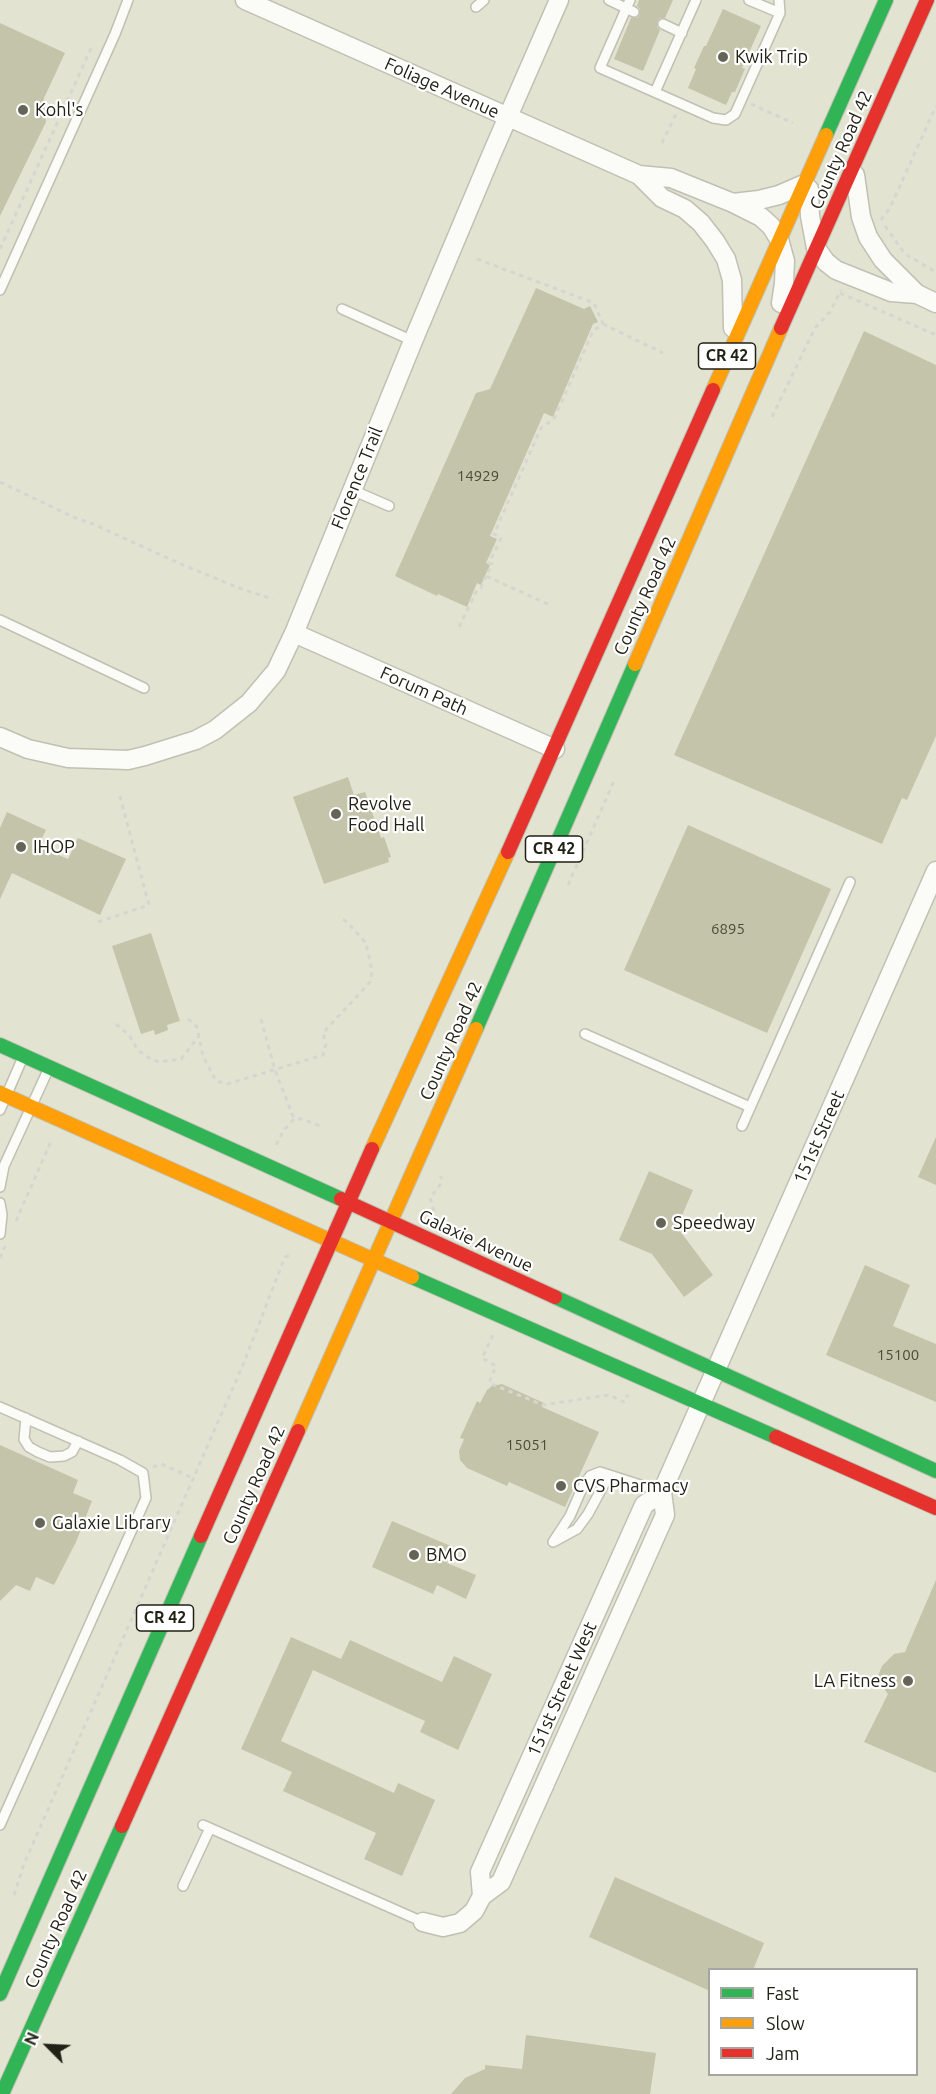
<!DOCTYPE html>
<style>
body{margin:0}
#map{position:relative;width:936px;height:2094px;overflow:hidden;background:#e3e3d2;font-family:Ubuntu,sans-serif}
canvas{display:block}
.legend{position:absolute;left:708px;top:1968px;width:210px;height:108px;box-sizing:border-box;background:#fff;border:2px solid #a6a6a1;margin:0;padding:8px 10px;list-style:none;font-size:18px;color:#212115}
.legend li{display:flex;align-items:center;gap:12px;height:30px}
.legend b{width:30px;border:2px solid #a6a6a1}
.north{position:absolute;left:18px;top:2016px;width:60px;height:60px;-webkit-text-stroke:4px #fff;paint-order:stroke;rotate:294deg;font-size:16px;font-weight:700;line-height:24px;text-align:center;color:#212115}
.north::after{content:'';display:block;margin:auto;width:21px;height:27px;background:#212115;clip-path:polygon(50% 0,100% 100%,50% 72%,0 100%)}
</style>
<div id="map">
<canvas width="936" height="2094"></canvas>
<ul class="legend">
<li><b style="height:8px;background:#30b455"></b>Fast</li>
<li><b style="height:8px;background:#ff9f0a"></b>Slow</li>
<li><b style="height:8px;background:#e5322d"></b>Jam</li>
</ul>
<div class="north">N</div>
</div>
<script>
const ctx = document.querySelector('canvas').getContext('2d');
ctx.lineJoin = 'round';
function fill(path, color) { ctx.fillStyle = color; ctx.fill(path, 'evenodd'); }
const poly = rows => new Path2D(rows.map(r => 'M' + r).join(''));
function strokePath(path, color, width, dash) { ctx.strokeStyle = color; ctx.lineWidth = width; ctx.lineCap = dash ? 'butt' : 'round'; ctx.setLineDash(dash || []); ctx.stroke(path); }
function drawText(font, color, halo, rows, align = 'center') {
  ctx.font = font + ' Ubuntu,sans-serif'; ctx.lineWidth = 4.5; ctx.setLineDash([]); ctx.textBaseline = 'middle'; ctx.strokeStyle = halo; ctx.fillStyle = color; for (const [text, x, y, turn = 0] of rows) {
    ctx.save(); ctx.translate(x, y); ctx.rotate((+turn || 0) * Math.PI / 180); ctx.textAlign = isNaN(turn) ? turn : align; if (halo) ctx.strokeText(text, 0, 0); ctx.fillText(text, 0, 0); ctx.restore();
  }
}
fill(poly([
 [639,0,673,0,665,18,660,18,657,22,657,27,660,30,643,71,614,59,631,18,637,18,640,14,640,9,637,6],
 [723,9,761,26,742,68,745,69,735,92,732,92,726,105,688,88,696,69,694,68,704,46,706,46],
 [0,23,65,53,44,98,46,122,0,216],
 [536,288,584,309,590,306,598,322,593,324,553,417,544,413,490,536,497,539,486,563,490,565,481,585,477,583,467,607,438,594,437,596,395,576,476,393,490,389],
 [864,331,936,365,936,736,907,800,902,798,882,844,674,755],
 [348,777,354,795,365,792,381,838,384,837,391,857,388,858,389,862,324,884,293,797],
 [7,812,46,830,38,846,68,859,78,838,126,859,100,915,12,873,0,899,0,828],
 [688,825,831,889,767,1033,624,970],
 [151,933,180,1021,167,1025,168,1030,155,1035,154,1030,141,1034,112,946],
 [936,1137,936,1185,918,1177],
 [649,1171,693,1190,677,1227,713,1275,684,1297,652,1254,619,1240],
 [865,1265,910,1285,893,1326,936,1344,936,1402,826,1355],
 [502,1384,544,1403,542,1407,599,1432,565,1507,509,1482,507,1486,467,1468,460,1460,459,1451,464,1439,460,1438,477,1401,480,1403,487,1390,492,1386],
 [0,1445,78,1480,73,1493,92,1501,76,1542,54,1585,36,1577,30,1591,16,1585,0,1601],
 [392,1521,453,1547,447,1563,476,1575,466,1599,437,1585,433,1594,372,1567],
 [936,1580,936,1773,864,1742,888,1694,882,1686,878,1676,882,1666,894,1654,905,1652],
 [291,1637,341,1659,350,1640,442,1682,454,1656,492,1674,458,1750,420,1732,425,1721,313,1670,281,1741,394,1793,398,1783,435,1800,402,1876,364,1859,376,1833,283,1791,292,1772,241,1749],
 [615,1877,764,1943,753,1970,710,1970,710,1991,589,1937],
 [526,2035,656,2053,650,2094,451,2094,465,2078,485,2069,485,2065,522,2069]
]), '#c4c4aa');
const lane = poly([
 [609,0,634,12],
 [630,0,600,68,713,118,726,120,735,114,780,13,749,0],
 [779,0,780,13],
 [476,7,484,0],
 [663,24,682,33],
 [655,92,696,0],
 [0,290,115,34,128,0],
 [342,309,413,341],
 [352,490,389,506],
 [0,620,144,688],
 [585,1034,750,1107],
 [0,1110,23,1057],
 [742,1126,850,882],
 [0,1187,4,1166,48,1070],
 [0,1203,2,1215,0,1234],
 [0,1407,120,1460,143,1473,146,1498,0,1825],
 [26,1418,24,1439,29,1447,38,1452,50,1457,64,1456,72,1452,78,1441],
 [555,1541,577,1529,588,1514,609,1475],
 [553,1542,570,1516,583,1486,590,1476,600,1472,662,1492],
 [203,1825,423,1922],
 [183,1886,210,1828]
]);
const street = poly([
 [245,0,639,175,671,178,733,203,761,217,771,226,779,239,785,261,784,283,781,303],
 [639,175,662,198,685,209,701,223,715,241,726,259,732,280,733,328],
 [855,175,861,217,868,237,883,260,917,294],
 [809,189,810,216,816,248,826,262,836,270,891,292,917,294,936,303],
 [733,203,759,200,779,195,802,185],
 [294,633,555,749],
 [0,737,28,749,68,758,128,760,145,756,196,740,215,730,249,703,276,671,295,631,413,341,493,151,559,0],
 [482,1896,480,1872,644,1505,662,1492],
 [423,1922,443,1927,460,1923,474,1911,482,1896,501,1882,665,1515,662,1492,936,871]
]);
const fast = poly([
 [826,135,886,0],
 [476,1029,635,664],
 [0,1045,341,1199],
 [412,1277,776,1437],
 [555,1297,936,1471],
 [0,1994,201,1536],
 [2,2094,122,1826]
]);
const slow = poly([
 [713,390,826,135],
 [635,664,781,328],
 [0,1093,412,1277],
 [372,1149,508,852],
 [298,1431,476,1029]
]);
const jam = poly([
 [781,328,927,0],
 [508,852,713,390],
 [341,1199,555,1297],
 [776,1437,936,1508],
 [201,1536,372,1149],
 [122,1826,298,1431]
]);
strokePath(lane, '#c0c0b3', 12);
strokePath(street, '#c0c0b3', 21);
strokePath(fast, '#c0c0b3', 16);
strokePath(slow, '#c0c0b3', 16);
strokePath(jam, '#c0c0b3', 16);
strokePath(poly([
 [751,104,793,123],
 [662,143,676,114],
 [881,220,890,208,936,106],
 [885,226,905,254,936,272],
 [0,249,93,44],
 [477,259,594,303,603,324,593,331,554,419,541,428,494,534,501,538,489,563,492,564,486,576,552,606],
 [840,293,936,335],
 [603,324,663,353],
 [772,417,815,328,830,312,841,290],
 [0,482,73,517,93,524,183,565,244,590,273,599],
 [459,627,477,590,481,588,486,576],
 [568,885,614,781],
 [98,922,149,905,119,793],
 [188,1019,197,1027,203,1056,216,1081,227,1084,323,1055,326,1044,323,1033,370,982,372,971,366,943,347,922,339,917],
 [261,1019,275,1070,294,1119],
 [116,1024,129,1035,138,1050,149,1058,159,1062,181,1059,199,1036],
 [276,1145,284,1130,294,1119,302,1119,323,1127],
 [434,1211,430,1198,440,1185,441,1176],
 [16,1221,52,1139],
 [0,1258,5,1246],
 [493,1335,482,1358,496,1366,489,1383,543,1405,609,1395,624,1402,628,1395],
 [153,1467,161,1464,193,1478],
 [14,1895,24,1864,243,1365,285,1257,291,1255]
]), '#d6d6d1', 3, [4.5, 4.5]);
strokePath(lane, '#fbfbf8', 9);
strokePath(street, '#fbfbf8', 18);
strokePath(fast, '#30b455', 14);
strokePath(slow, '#ff9f0a', 14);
strokePath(jam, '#e5322d', 14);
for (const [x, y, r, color] of [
 [723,57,6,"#656557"],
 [23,110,6,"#656557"],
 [336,814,6,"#656557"],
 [21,847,6,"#656557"],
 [661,1223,6,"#656557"],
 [561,1486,6,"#656557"],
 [40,1523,6,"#656557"],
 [414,1555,6,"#656557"],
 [908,1681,6,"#656557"]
]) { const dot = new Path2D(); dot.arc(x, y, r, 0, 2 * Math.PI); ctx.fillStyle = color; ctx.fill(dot); strokePath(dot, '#fff', 2); }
drawText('15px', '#4a4a3a', null, [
 ["14929",478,476],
 ["6895",728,929],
 ["15100",898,1355],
 ["15051",527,1445]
]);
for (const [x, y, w] of [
 [727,356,57],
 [554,849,57],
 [165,1618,57]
]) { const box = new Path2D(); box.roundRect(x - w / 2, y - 13, w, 26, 4.5); ctx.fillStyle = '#fff'; ctx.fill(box); strokePath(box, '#212115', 1.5); }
drawText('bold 16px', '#212115', null, [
 ["CR 42",727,356],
 ["CR 42",554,849],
 ["CR 42",165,1618]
]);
drawText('18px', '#212115', '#fff', [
 ["Kwik Trip",735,57],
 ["Kohl's",35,110],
 ["Revolve",348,804],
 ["Food Hall",348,825],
 ["IHOP",33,847],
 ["Speedway",673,1223],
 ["CVS Pharmacy",573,1486],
 ["Galaxie Library",52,1523],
 ["BMO",426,1555],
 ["LA Fitness",896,1681,"right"]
], 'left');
drawText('18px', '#212115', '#fff', [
 ["Foliage Avenue",442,88,24],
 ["County Road 42",841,150,-66],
 ["Florence Trail",357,478,-68],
 ["County Road 42",645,596,-66],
 ["Forum Path",424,691,24],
 ["County Road 42",451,1041,-66],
 ["151st Street",819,1137,-66],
 ["Galaxie Avenue",476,1241,25],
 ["County Road 42",254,1485,-66],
 ["151st Street West",562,1689,-66],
 ["County Road 42",56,1929,-66]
]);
</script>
